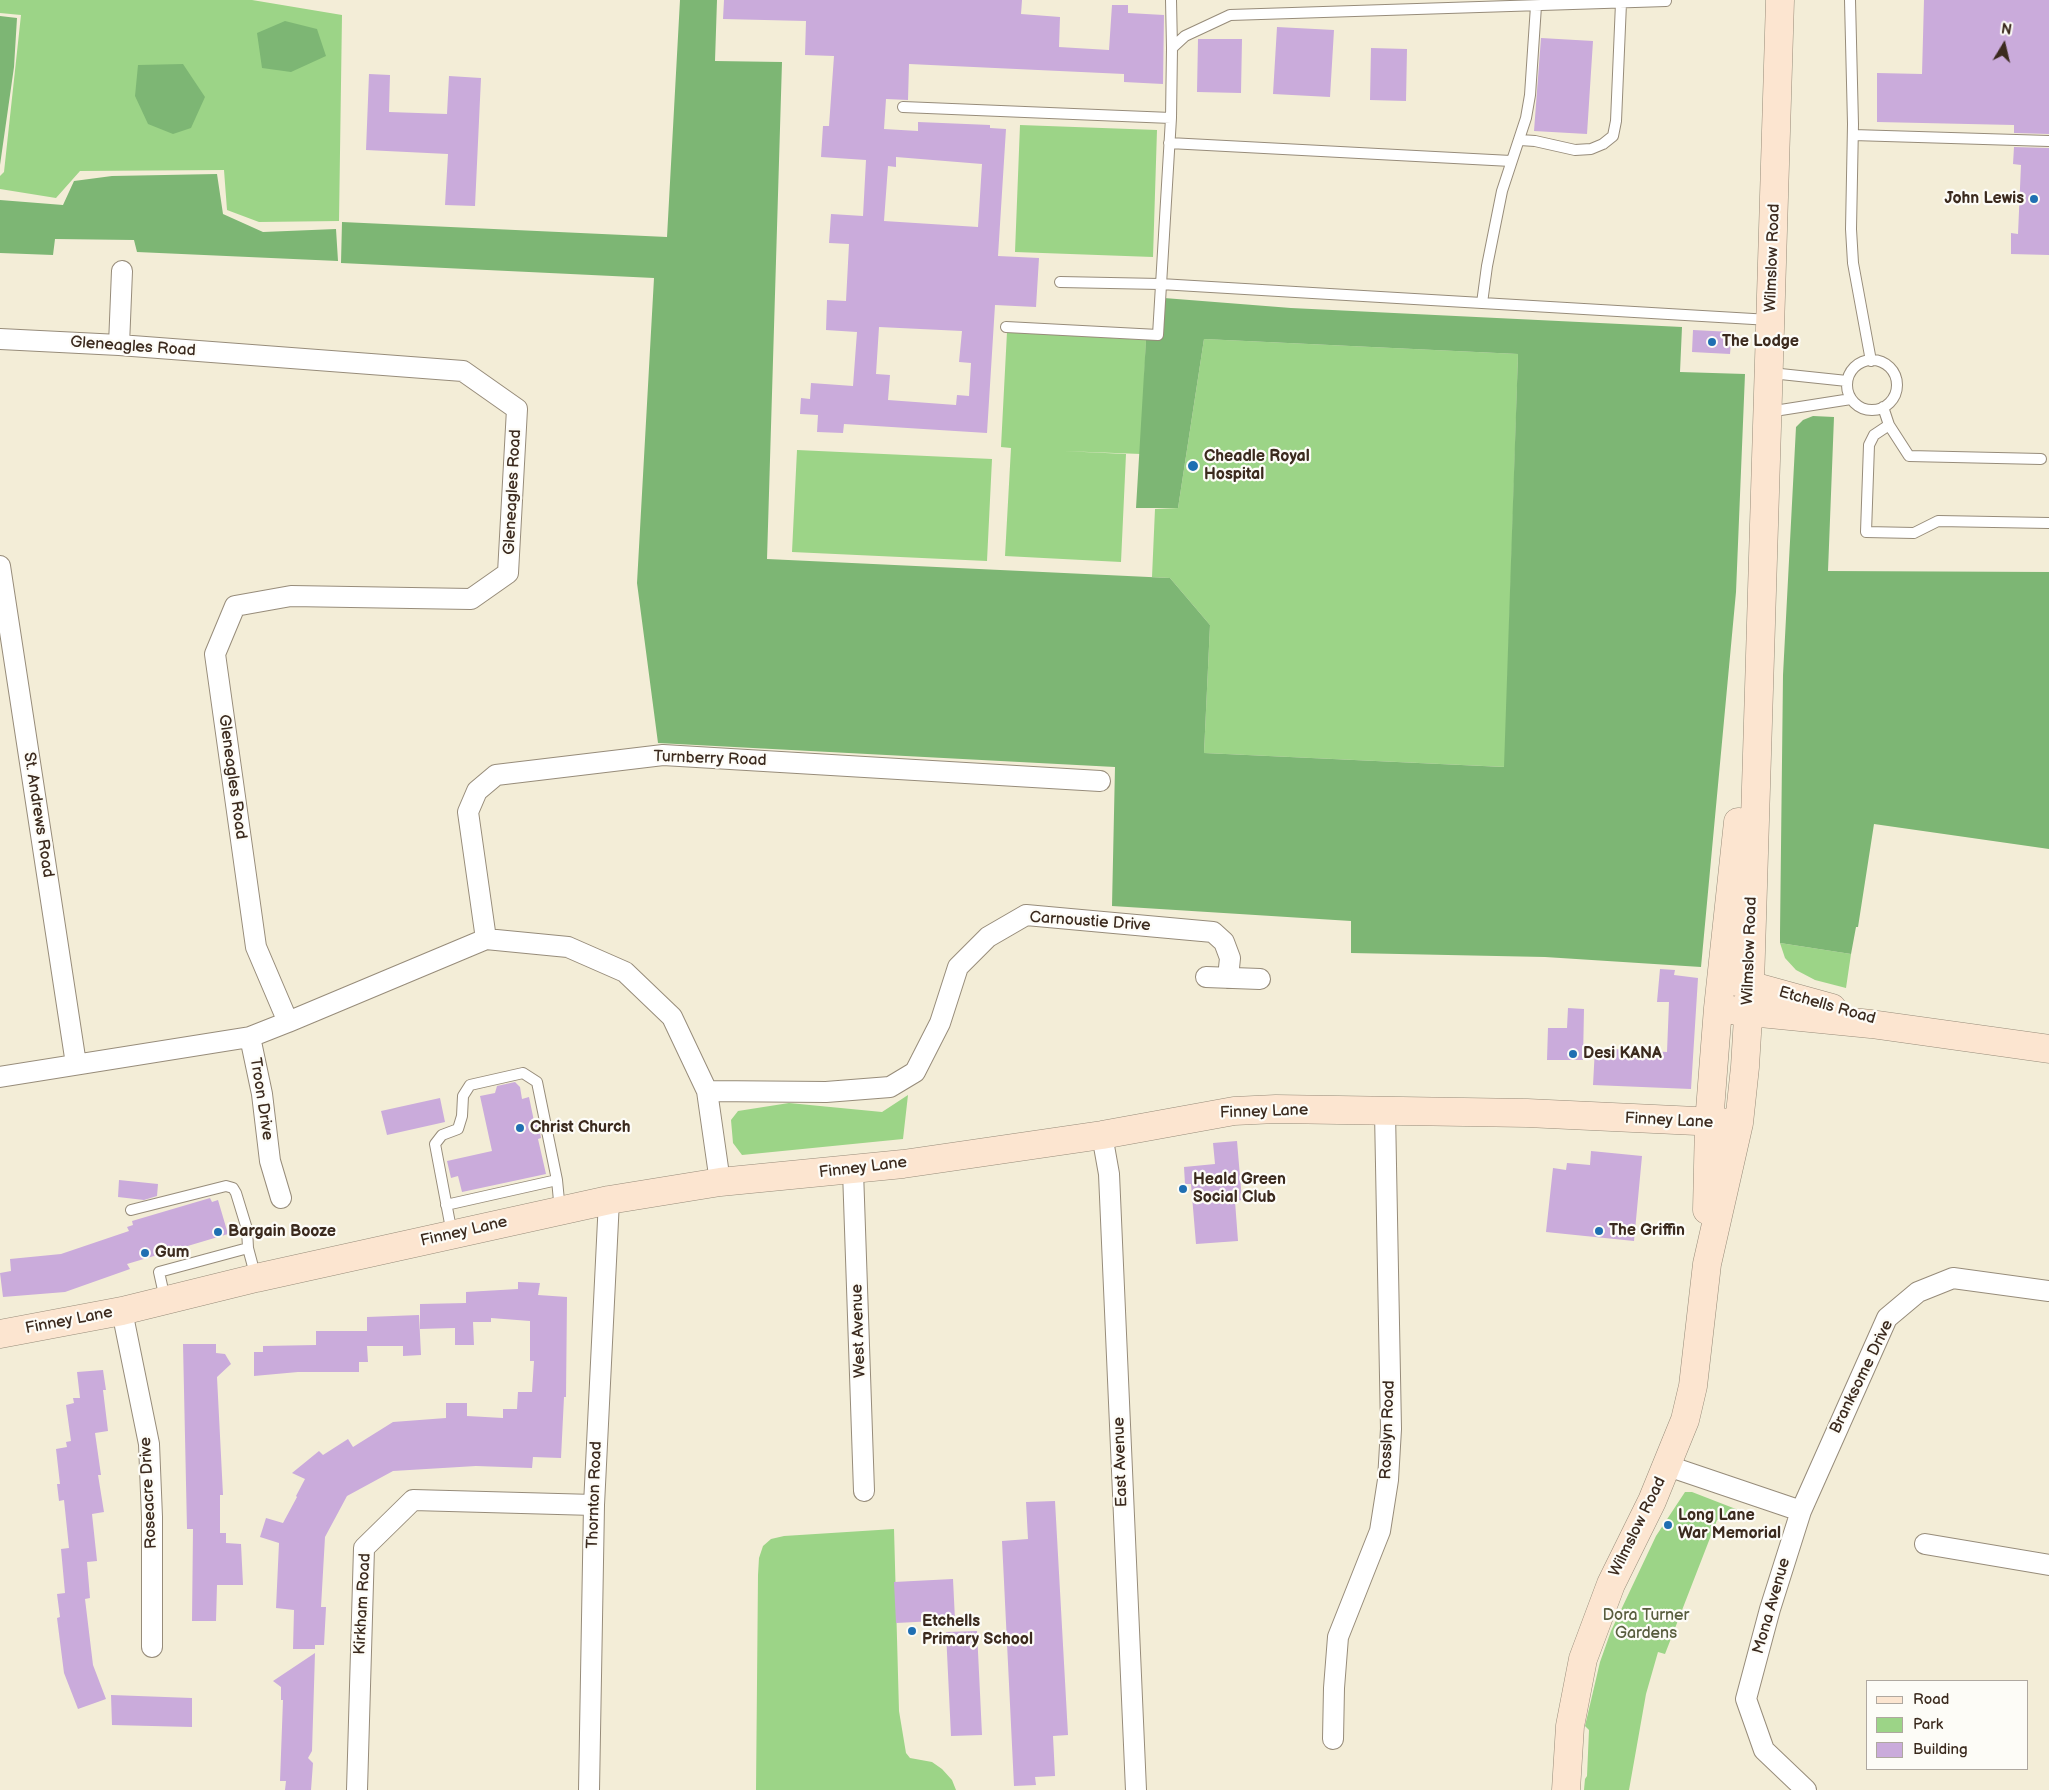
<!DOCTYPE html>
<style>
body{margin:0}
#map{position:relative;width:2049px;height:1790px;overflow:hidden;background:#f3edd7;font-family:"Balsamiq Sans",sans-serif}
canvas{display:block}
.legend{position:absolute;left:1866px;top:1680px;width:162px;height:90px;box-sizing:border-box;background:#fdfcf7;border:1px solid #afa8a0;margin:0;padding:6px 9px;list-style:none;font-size:15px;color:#3b2a1e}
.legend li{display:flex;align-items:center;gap:10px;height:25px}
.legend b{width:25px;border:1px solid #afa8a0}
.north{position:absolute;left:1979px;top:20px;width:50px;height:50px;-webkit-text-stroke:4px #fdfcf7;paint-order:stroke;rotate:9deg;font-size:14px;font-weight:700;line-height:20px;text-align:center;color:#3b2a1e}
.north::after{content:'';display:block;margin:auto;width:18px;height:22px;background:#3b2a1e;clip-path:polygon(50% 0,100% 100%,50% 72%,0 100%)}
</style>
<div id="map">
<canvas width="2049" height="1790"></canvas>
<ul class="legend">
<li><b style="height:6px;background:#fce5d0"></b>Road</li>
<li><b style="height:14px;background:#9cd487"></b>Park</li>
<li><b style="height:14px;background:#caabdb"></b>Building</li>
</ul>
<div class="north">N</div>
</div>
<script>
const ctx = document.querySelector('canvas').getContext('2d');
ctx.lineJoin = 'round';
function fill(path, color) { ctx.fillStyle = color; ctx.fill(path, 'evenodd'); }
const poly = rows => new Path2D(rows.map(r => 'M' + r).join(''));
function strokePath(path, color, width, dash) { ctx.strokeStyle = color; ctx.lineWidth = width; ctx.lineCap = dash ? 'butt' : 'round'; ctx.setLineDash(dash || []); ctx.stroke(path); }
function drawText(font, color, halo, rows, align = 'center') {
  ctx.font = font + ' "Balsamiq Sans",sans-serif'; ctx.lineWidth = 4.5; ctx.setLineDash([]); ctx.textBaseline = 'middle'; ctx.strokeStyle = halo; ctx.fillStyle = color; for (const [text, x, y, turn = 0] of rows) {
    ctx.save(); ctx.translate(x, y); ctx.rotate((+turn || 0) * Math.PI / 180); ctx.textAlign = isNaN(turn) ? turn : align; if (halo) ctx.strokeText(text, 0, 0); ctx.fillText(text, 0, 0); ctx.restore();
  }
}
fill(poly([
 [0,0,252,0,342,15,339,221,259,222,227,210,224,170,80,171,56,198,0,189,0,176,4,172,21,15,0,13],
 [1020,125,1157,130,1153,257,1015,252],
 [1007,332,1146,340,1141,454,1063,451,1126,454,1121,562,1005,556,1011,448,1001,447],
 [1204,339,1518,354,1505,767,1204,753,1210,625,1170,578,1152,577,1155,509,1178,508],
 [797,450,992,459,987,561,792,552],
 [1780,943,1851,954,1846,988,1815,980,1796,970,1785,958],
 [908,1095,903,1139,742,1155,733,1143,731,1120,738,1111,789,1103,882,1112],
 [1685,1492,1692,1492,1741,1511,1717,1520,1665,1654,1658,1652,1646,1694,1629,1790,1584,1790,1585,1779,1587,1776,1589,1730,1585,1726,1600,1662,1611,1631,1656,1536],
 [894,1529,899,1711,906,1753,910,1758,932,1762,942,1769,952,1780,956,1790,756,1790,758,1575,759,1558,763,1546,771,1539,784,1536]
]), '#9cd487');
fill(poly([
 [680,0,717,0,715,61,782,62,767,559,1170,578,1210,625,1204,753,1504,767,1518,354,1204,339,1178,508,1136,508,1146,340,1160,335,1164,298,1291,308,1682,327,1680,372,1745,374,1736,592,1701,967,1545,957,1351,953,1351,921,1112,906,1115,767,658,743,637,583,654,278,341,263,342,222,667,237],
 [0,16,17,18,14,67,0,165],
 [285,21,317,29,326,56,291,72,262,68,257,33],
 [183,64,205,97,191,128,173,134,148,124,135,96,138,65],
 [217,174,223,214,263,232,336,229,338,261,137,252,134,240,55,239,53,255,0,253,0,200,63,205,74,181,112,176],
 [1813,416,1834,417,1828,571,2049,572,2049,849,1874,824,1858,927,1856,927,1851,954,1780,943,1780,933,1783,675,1796,427,1803,420]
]), '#7db674');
fill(poly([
 [724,0,1022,0,1021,14,1060,17,1059,47,1109,50,1112,5,1128,5,1128,13,1164,15,1163,84,1124,82,1124,74,909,64,908,100,886,99,884,129,918,131,918,122,990,125,990,128,1006,129,998,256,1039,258,1036,307,995,305,987,433,844,424,843,433,817,432,818,415,800,414,801,398,810,399,811,383,853,386,857,332,826,330,827,300,846,301,849,244,829,243,831,214,863,216,866,160,821,157,823,126,829,126,834,56,805,55,806,21,723,19],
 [896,157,982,164,978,227,884,221,888,166,896,167],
 [879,327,962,331,959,362,971,363,969,396,957,395,956,405,888,400,890,375,876,374],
 [1924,0,2049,0,2049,134,2014,133,2014,125,1877,122,1877,73,1922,74],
 [1277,27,1334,30,1330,97,1273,94],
 [1541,38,1593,41,1587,134,1534,131],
 [1198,39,1242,39,1241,93,1197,92],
 [1371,48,1407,49,1406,101,1370,100],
 [369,74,390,75,389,112,447,114,449,76,481,78,475,206,445,205,448,154,366,150],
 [2014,147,2049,148,2049,255,2011,254,2011,233,2018,234,2021,165,2013,164],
 [1693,330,1732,332,1730,354,1692,352],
 [1660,969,1675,970,1674,975,1698,978,1691,1089,1593,1085,1595,1048,1667,1052,1669,1002,1657,1002],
 [1568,1008,1584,1009,1583,1060,1547,1060,1548,1028,1567,1028],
 [515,1082,520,1087,522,1099,529,1097,534,1121,538,1120,541,1138,538,1139,546,1174,462,1192,458,1176,451,1178,447,1161,492,1151,480,1096,495,1093,497,1086],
 [440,1098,445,1122,387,1135,381,1111],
 [1237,1141,1242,1200,1235,1201,1238,1241,1196,1244,1191,1184,1185,1184,1184,1167,1215,1164,1213,1143],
 [1591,1151,1642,1156,1634,1241,1546,1232,1553,1168,1566,1170,1567,1163,1590,1165],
 [119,1180,158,1184,157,1196,144,1200,118,1197],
 [210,1198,212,1202,218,1200,228,1234,127,1264,130,1269,65,1292,3,1297,0,1273,11,1271,10,1259,61,1254,129,1231,127,1227,133,1225,132,1221],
 [518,1282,540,1283,538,1295,567,1297,566,1397,564,1397,561,1458,533,1457,532,1468,476,1466,393,1471,347,1496,325,1537,321,1607,326,1607,324,1645,315,1645,315,1649,293,1649,294,1610,276,1608,279,1543,260,1537,266,1518,283,1523,297,1497,296,1496,305,1479,292,1473,319,1451,323,1455,348,1439,353,1447,393,1422,446,1418,446,1403,467,1403,467,1416,503,1418,503,1409,517,1409,518,1392,532,1392,534,1361,530,1361,530,1321,491,1318,491,1322,473,1322,474,1345,455,1345,455,1328,420,1329,420,1304,466,1303,466,1292,518,1289],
 [419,1315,421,1355,403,1356,403,1346,367,1346,368,1362,359,1362,359,1372,298,1372,254,1376,254,1352,263,1352,263,1346,316,1345,316,1331,367,1331,367,1317],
 [183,1344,216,1344,216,1353,225,1354,231,1364,217,1377,223,1495,220,1495,220,1533,226,1533,226,1543,241,1544,243,1585,217,1585,216,1621,192,1621,193,1529,187,1529],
 [103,1370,106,1390,103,1390,108,1431,95,1433,101,1475,98,1475,104,1512,92,1514,97,1561,87,1562,90,1598,85,1599,93,1665,106,1699,78,1709,64,1673,57,1618,60,1617,57,1594,65,1593,61,1549,69,1548,64,1500,59,1501,57,1484,60,1484,56,1449,67,1447,66,1442,71,1441,66,1405,74,1403,73,1398,80,1398,77,1372],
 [1055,1501,1068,1735,1053,1736,1055,1776,1035,1777,1036,1785,1014,1786,1002,1541,1028,1539,1026,1502],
 [953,1579,955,1620,896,1623,894,1582],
 [977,1631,982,1735,951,1736,946,1632],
 [315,1653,312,1751,308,1758,313,1763,311,1790,285,1790,286,1781,280,1781,283,1700,281,1700,281,1687,273,1681],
 [111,1695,192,1698,192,1727,112,1725]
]), '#caabdb');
const lane = poly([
 [1171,0,1172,48],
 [1850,0,1853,124,1851,229,1853,263,1871,361],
 [903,107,1171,118],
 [1853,135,2049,141],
 [1520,140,1535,141,1575,150,1591,149,1603,144,1613,136,1616,121,1621,3],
 [1169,143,1511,161],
 [1060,282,1160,284,1770,320],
 [1482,303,1487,266,1502,191,1526,118,1530,95,1536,6],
 [1006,327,1158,335,1171,118,1172,48,1185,36,1230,15,1666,1],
 '1847 385a25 25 0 1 1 50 0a25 25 0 1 1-50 0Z',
 [1771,373,1847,381],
 [1883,407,1889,425,1909,456,2041,459],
 [1768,412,1851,399],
 [1889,425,1874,435,1869,445,1866,532,1914,533,1938,521,2049,523],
 [446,1205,557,1180],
 [131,1210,226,1186,233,1188,236,1193,247,1229,248,1248],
 [452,1234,435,1144,442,1135,458,1129,462,1116,463,1096,470,1085,523,1073,537,1082,557,1180,560,1211],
 [165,1299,159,1272,248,1248,256,1278]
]);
const street = poly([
 [0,339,119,345,463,371,517,409,508,573,471,599,291,596,235,606,215,654,256,947,288,1022,250,1037,0,1077],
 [119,345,122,271],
 [0,566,76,1064],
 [486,939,468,812,477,791,496,775,663,755,1100,781],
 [1206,977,1260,979],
 [288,1022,486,939,568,947,625,972,672,1017,707,1091,720,1182],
 [250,1037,262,1094,270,1161,281,1198],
 [707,1091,826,1092,890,1087,915,1072,940,1023,958,967,988,937,1026,915,1213,932,1224,942,1230,958,1228,978],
 [1102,1135,1109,1174,1136,1790],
 [853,1171,864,1491],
 [122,1311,149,1444,152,1517,152,1647],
 [1668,1466,1801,1511,1770,1609,1746,1699,1764,1750,1806,1790],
 [1801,1511,1887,1318,1918,1292,1953,1278,2049,1291],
 [1925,1544,2049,1565],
 [1333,1739,1334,1688,1338,1637,1380,1531,1388,1480,1391,1429,1385,1112],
 [357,1790,364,1548,413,1500,594,1505],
 [589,1790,594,1505,609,1200]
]);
const secondary = poly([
 [1734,981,1832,1008],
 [1730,1010,1871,1024,2049,1049],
 [1707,1210,1709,1123,1718,1008,1738,822],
 [0,1334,122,1311,256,1278,609,1200,720,1182,903,1164,1102,1135,1234,1111,1276,1109,1527,1113,1739,1123],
 [1566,1790,1570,1726,1583,1659,1611,1584,1652,1501,1685,1420,1693,1386,1707,1264,1739,1123,1745,1067,1750,984,1780,0]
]);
strokePath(lane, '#978c7a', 12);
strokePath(street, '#978c7a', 22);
strokePath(secondary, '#978c7a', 29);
strokePath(lane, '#fff', 10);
strokePath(street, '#fff', 20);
strokePath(secondary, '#fce5d0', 28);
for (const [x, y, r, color] of [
 [2034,199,5,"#1f6fb2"],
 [1712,342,5,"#1f6fb2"],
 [1193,466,6,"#1f6fb2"],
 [1573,1054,5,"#1f6fb2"],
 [520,1128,5,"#1f6fb2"],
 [1183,1189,5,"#1f6fb2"],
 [1599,1231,5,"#1f6fb2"],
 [218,1232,5,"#1f6fb2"],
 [145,1253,5,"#1f6fb2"],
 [1668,1525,5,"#1f6fb2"],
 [912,1631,5,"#1f6fb2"]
]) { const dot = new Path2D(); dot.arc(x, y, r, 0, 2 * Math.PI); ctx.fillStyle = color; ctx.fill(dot); strokePath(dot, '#fdfcf7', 2); }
drawText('bold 16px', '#3b2a1e', '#fdfcf7', [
 ["John Lewis",2024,199,"right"],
 ["The Lodge",1722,342],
 ["Cheadle Royal",1204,457],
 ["Hospital",1204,475],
 ["Desi KANA",1583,1054],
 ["Christ Church",530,1128],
 ["Heald Green",1193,1180],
 ["Social Club",1193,1198],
 ["The Griffin",1609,1231],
 ["Bargain Booze",228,1232],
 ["Gum",155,1253],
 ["Long Lane",1678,1516],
 ["War Memorial",1678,1534],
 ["Etchells",922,1622],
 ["Primary School",922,1640]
], 'left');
drawText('16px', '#3b2a1e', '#fdfcf7', [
 ["Wilmslow Road",1773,258,-88],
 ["Gleneagles Road",133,347,4],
 ["Gleneagles Road",513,492,-87],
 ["Turnberry Road",710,759,2],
 ["Gleneagles Road",232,777,82],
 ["St. Andrews Road",38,815,81],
 ["Carnoustie Drive",1090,922,4],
 ["Wilmslow Road",1750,951,-88],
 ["Etchells Road",1827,1006,16],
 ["Troon Drive",261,1099,81],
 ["Finney Lane",1264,1112,-2],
 ["Finney Lane",1669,1121,3],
 ["Finney Lane",863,1168,-7],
 ["Finney Lane",464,1232,-13],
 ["Finney Lane",69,1321,-11],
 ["West Avenue",859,1331,-92],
 ["Branksome Drive",1862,1377,-64],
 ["Rosslyn Road",1388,1430,-88],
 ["East Avenue",1121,1462,-92],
 ["Roseacre Drive",149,1493,-93],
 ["Thornton Road",595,1495,-88],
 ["Wilmslow Road",1638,1527,-64],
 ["Kirkham Road",363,1604,-87],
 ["Mona Avenue",1772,1606,-74]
]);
drawText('16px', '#585d3e', '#fdfcf7', [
 ["Dora Turner",1646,1616],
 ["Gardens",1646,1634]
]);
</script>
